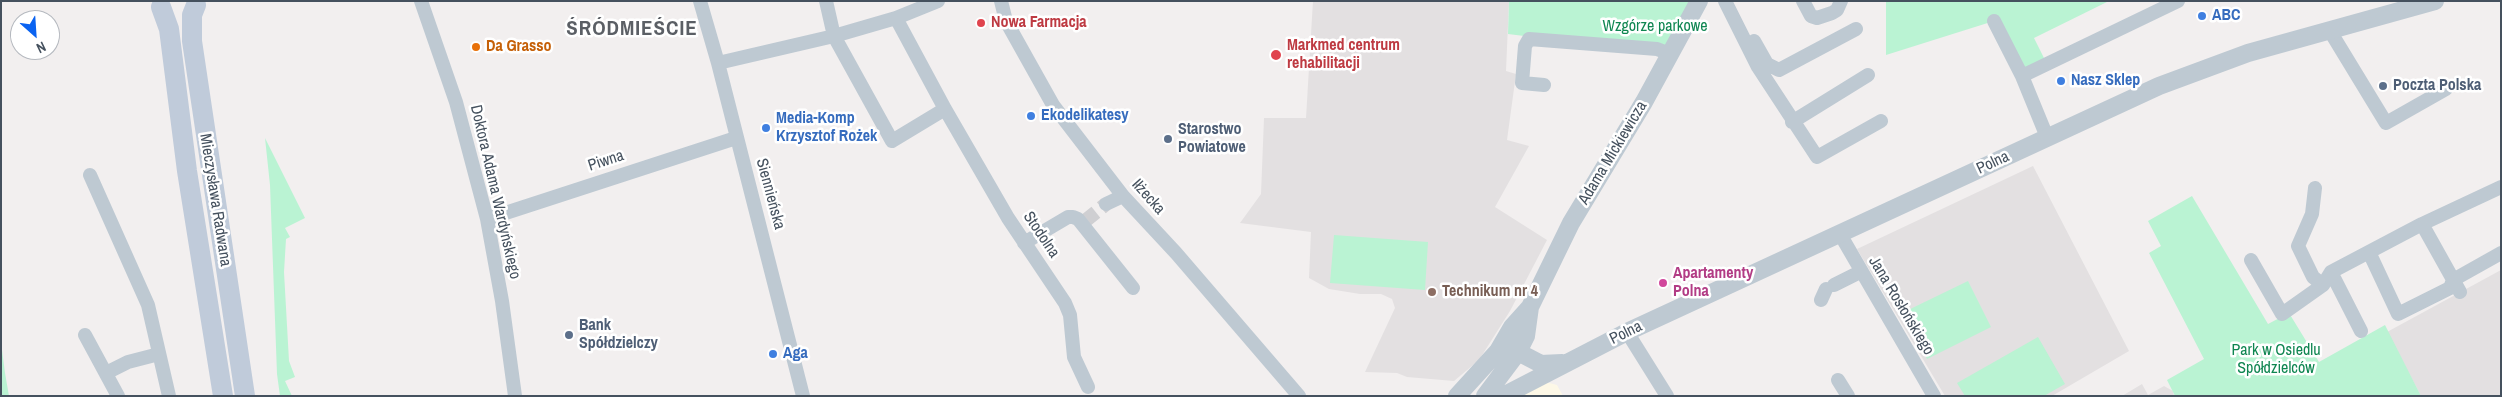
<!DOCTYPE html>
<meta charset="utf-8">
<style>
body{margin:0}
#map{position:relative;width:2502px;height:397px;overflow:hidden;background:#f2efef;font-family:"Archivo Narrow",sans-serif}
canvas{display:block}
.frame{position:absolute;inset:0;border:2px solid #45515e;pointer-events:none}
.north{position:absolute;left:10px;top:10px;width:50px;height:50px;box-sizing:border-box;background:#fff;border:1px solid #b5b9bf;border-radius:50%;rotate:154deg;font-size:14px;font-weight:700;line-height:20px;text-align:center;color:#45515e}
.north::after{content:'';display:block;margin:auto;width:18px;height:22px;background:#0a63f1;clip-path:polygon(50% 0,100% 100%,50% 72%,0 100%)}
</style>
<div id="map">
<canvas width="2502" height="397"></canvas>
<div class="frame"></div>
<div class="north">N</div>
</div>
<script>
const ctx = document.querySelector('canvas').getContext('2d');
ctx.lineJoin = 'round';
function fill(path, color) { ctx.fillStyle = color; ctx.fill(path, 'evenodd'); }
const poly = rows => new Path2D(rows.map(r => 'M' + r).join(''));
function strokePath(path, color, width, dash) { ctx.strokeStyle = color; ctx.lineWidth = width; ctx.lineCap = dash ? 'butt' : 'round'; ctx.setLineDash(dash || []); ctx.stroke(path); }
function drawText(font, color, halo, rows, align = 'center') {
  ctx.font = font + ' "Archivo Narrow",sans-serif'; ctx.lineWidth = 5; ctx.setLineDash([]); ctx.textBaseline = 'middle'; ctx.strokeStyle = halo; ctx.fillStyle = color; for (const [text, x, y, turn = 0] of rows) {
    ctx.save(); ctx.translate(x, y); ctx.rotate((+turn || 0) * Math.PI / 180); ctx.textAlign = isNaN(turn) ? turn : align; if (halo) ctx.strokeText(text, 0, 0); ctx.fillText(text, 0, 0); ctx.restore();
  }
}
fill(poly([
 [1534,379,1557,385,1563,396,1503,396]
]), '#fdf8e7');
fill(poly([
 [1313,1,1509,1,1506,71,1516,74,1507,140,1529,146,1495,207,1547,240,1510,311,1479,360,1454,381,1407,377,1397,373,1365,372,1395,308,1392,299,1381,294,1360,294,1329,289,1309,278,1311,232,1240,223,1261,194,1264,118,1306,118],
 [2033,166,2129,351,2052,396,1945,396,1857,249],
 [2501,270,2501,396,2421,396,2387,332],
 [2142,384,2148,395,2164,386,2173,391,2174,396,2122,396]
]), '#e3e0e1');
fill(poly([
 [1509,1,1699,1,1670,54,1508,34],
 [1886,1,2109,1,2034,38,2047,64,2022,76,1994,21,1886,55],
 [265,138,305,218,285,228,290,237,286,239,284,272,289,361,295,377,285,381,292,396,280,396,277,374,270,185],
 [2192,196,2268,324,2289,313,2319,362,2385,325,2421,396,2175,396,2167,380,2204,359,2149,253,2161,246,2148,221],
 [1334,235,1428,242,1425,290,1330,283],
 [1968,281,1991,327,1927,359,1904,312],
 [2038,337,2065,384,2044,396,1965,396,1957,383],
 [1,342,5,373,9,396,1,396]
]), '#baf3d3');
strokePath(poly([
 [1085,221,1106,204]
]), '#cfcfd2', 14, [14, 7]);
strokePath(poly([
 [421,1,456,102,487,219,502,301,515,396],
 [700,1,718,63,803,396],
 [826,1,834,36,892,141,945,109],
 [1001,1,1006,21,1053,105,1123,196,1176,253,1299,396],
 [1725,1,1758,67,1817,157,1881,121],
 [1803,1,1811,16,1817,18,1832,13,1837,10,1841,1],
 [896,18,945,109,1008,218,1065,303,1070,315,1074,357,1088,387],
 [1994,21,2022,76,2047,137],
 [2330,31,2386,123,2446,89],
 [1754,41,1767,64,1779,70,1856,29],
 [718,63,834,36,896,18,938,1],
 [2022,76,2178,1],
 [1544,85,1522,83,1525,46,1529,39,1657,49,1670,54],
 [1792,122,1868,75],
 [90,175,148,305,169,396],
 [2315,188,2312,214,2298,246,2313,277,2323,285],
 [1106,204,1123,196],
 [487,219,736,138],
 [2422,224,2460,292],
 [1840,234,1934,396],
 [1024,243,1068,217,1073,217,1078,219,1133,288],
 [2369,252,2398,314,2450,288,2453,280,2501,253],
 [2251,260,2282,314,2323,285,2331,272,2422,224,2501,187],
 [2331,272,2361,331],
 [1834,285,1860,272],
 [1821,300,1826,289],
 [1627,332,1667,396],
 [85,335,118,396],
 [106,373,128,362,159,354],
 [1838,380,1848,396]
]), '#bec9d2', 14);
strokePath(poly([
 [1508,352,1518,352,1541,364,1562,363],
 [1457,396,1498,351,1512,327,1530,307,1571,223,1644,102,1699,1],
 [1485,396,1518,352,1526,336,1530,307],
 [1503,396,1627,332,2159,86,2248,53,2435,1]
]), '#bec9d2', 18);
strokePath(poly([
 [196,5,192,15,192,41,245,396],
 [161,7,169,29,187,171,223,396]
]), '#c0cbda', 20);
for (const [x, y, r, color] of [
 [2202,16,5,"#3f7fe0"],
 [981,23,5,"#e0444e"],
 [476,47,5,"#e8710a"],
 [1276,55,6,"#e0444e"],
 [2061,81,5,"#3f7fe0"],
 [2383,86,5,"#5c6f8a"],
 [1031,116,5,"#3f7fe0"],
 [766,128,5,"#3f7fe0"],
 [1168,139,5,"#5c6f8a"],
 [1663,283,5,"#d1479c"],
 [1432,292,5,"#8d6e63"],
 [569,335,5,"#5c6f8a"],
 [773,354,5,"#3f7fe0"]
]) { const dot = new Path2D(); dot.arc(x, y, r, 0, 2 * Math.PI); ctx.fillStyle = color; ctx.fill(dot); strokePath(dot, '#fff', 2); }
drawText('bold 16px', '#366cbe', '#fff', [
 ["ABC",2212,16],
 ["Nasz Sklep",2071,81],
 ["Ekodelikatesy",1041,116],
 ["Media-Komp",776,119],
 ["Krzysztof Rożek",776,137],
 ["Aga",783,354]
], 'left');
drawText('bold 16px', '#be3a42', '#fff', [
 ["Nowa Farmacja",991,23],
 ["Markmed centrum",1287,46],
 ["rehabilitacji",1287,64]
], 'left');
drawText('16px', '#0f8651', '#fff', [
 ["Wzgórze parkowe",1655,27],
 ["Park w Osiedlu",2276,351],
 ["Spółdzielców",2276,369]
]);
drawText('bold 16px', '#c56008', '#fff', [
 ["Da Grasso",486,47]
], 'left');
drawText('bold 16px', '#4e5e75', '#fff', [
 ["Poczta Polska",2393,86],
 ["Starostwo",1178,130],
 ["Powiatowe",1178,148],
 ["Bank",579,326],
 ["Spółdzielczy",579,344]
], 'left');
drawText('16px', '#45515e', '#fff', [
 ["Adama Mickiewicza",1613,153,-59],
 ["Piwna",606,161,-18],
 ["Polna",1993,163,-25],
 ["Doktora Adama Wardyńskiego",495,192,77],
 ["Siennieńska",770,194,75],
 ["Iłżecka",1148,197,48],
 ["Mieczysława Radwana",215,200,81],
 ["Stodolna",1041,235,56],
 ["Jana Rosłońskiego",1901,306,59],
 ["Polna",1626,333,-26]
]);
drawText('bold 16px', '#b23c85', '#fff', [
 ["Apartamenty",1673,274],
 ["Polna",1673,292]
], 'left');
drawText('bold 16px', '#785e54', '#fff', [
 ["Technikum nr 4",1442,292]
], 'left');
ctx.letterSpacing = '1px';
drawText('bold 21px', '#5b5f65', '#fff', [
 ["ŚRÓDMIEŚCIE",632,29]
]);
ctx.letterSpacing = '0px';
</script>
